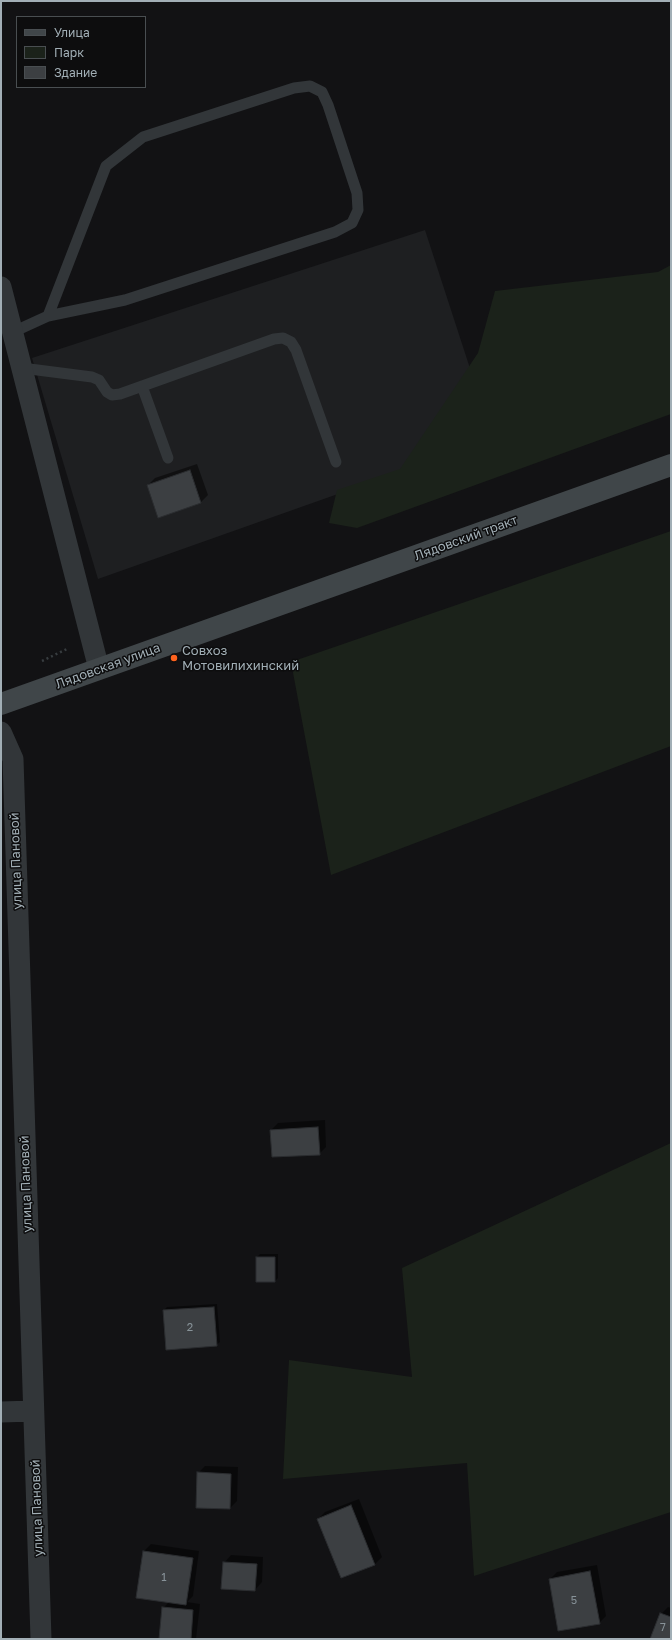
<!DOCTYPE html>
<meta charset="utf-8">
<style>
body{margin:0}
#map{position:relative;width:672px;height:1640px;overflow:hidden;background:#121214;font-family:"Golos Text",sans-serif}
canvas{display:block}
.frame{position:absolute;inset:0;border:2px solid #a2afb6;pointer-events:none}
.legend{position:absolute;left:16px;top:16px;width:130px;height:72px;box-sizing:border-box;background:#0d0d0e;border:1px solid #494e51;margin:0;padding:5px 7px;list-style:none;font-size:12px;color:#a2afb6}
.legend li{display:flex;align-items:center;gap:8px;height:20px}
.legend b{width:20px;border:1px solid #494e51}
</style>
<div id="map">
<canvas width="672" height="1640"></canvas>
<div class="frame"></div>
<ul class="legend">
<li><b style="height:5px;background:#404649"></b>Улица</li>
<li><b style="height:11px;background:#1b221a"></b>Парк</li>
<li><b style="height:11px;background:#3c3f42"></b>Здание</li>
</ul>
</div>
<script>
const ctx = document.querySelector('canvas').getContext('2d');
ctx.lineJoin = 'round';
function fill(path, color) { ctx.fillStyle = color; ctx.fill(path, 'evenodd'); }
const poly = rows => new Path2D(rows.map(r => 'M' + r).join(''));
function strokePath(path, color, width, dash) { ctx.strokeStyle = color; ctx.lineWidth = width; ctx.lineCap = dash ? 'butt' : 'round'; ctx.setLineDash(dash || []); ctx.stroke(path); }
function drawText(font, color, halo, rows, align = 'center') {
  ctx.font = font + ' "Golos Text",sans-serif'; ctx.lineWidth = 3; ctx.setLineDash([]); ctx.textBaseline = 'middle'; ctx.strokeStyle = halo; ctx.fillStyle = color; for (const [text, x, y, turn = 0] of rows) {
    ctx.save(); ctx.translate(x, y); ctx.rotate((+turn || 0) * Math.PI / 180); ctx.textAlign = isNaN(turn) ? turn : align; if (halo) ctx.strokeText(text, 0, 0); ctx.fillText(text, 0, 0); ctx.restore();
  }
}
fill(poly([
 [425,230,493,439,98,579,32,358]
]), '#1e1f21');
fill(poly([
 [671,265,671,414,357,528,329,523,337,490,400,469,478,353,495,291,658,272],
 [671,531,671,746,331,875,291,662],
 [671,1143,671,1512,474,1576,467,1463,283,1479,289,1360,412,1377,402,1268]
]), '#1b221a');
fill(poly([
 [197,464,208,495,201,502,148,485,155,478],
 [325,1120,326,1147,319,1154,271,1130,278,1123],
 [260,1254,278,1254,278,1278,275,1281,257,1281,257,1257],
 [217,1304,220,1342,216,1345,164,1310,167,1307],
 [205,1466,238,1467,237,1501,230,1508,198,1473],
 [359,1499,382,1557,375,1564,318,1519,325,1512],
 [151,1544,199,1551,193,1596,187,1602,200,1604,196,1639,160,1639,163,1608,170,1601,144,1551],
 [231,1555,263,1557,262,1582,255,1590,224,1563],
 [597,1565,606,1616,599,1623,550,1579,557,1572],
 [668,1607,671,1608,671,1639,651,1639,661,1614]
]), '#0007');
const building = poly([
 [190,470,201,503,158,518,147,485,190,470],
 [318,1127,320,1155,272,1157,270,1130,318,1127],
 [256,1257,275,1257,275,1282,256,1282,256,1257],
 [214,1307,217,1346,166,1350,163,1310,214,1307],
 [197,1472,231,1474,230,1509,196,1508,197,1472],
 [351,1505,375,1565,341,1578,317,1519,351,1505],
 [143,1551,193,1558,186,1605,136,1598,143,1551],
 [223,1562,257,1564,255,1591,221,1589,223,1562],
 [590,1571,600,1624,558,1631,549,1579,590,1571],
 [162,1607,193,1610,191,1639,159,1639,162,1607],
 [660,1613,671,1617,671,1639,650,1639,660,1613]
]);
fill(building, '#3c3f42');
strokePath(building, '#2b2d30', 1);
strokePath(poly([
 [42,661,69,648]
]), '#383d40', 2.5, [2, 3]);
strokePath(poly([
 [13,332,48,316,106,166,143,137,294,88,310,86,322,92,328,105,357,193,358,210,352,223,335,232,125,300,48,316],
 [22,368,92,377,99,380,107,392,112,395,120,394,274,339,283,338,291,342,296,350,336,462],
 [142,386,168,458]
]), '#323639', 11);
strokePath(poly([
 [1,287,99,669],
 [1,732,13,759,41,1639],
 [1,1412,33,1411]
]), '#323639', 21);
strokePath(poly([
 [1,704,671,465]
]), '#404649', 22);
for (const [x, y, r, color] of [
 [174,658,4,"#ff631e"]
]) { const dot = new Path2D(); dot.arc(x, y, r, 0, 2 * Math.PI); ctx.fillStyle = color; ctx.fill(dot); strokePath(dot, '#0d0d0e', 1.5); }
drawText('11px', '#889399', null, [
 ["2",190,1328],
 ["1",164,1578],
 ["5",574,1601],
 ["7",663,1628]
]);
drawText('13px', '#a2afb6', '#0d0d0e', [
 ["Лядовский тракт",466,538,-20],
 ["Лядовская улица",108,666,-20],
 ["улица Пановой",16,861,-92],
 ["улица Пановой",26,1184,-92],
 ["улица Пановой",37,1508,-92]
]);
drawText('13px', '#a2afb6', '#0d0d0e', [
 ["Совхоз",182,651],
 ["Мотовилихинский",182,666]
], 'left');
</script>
